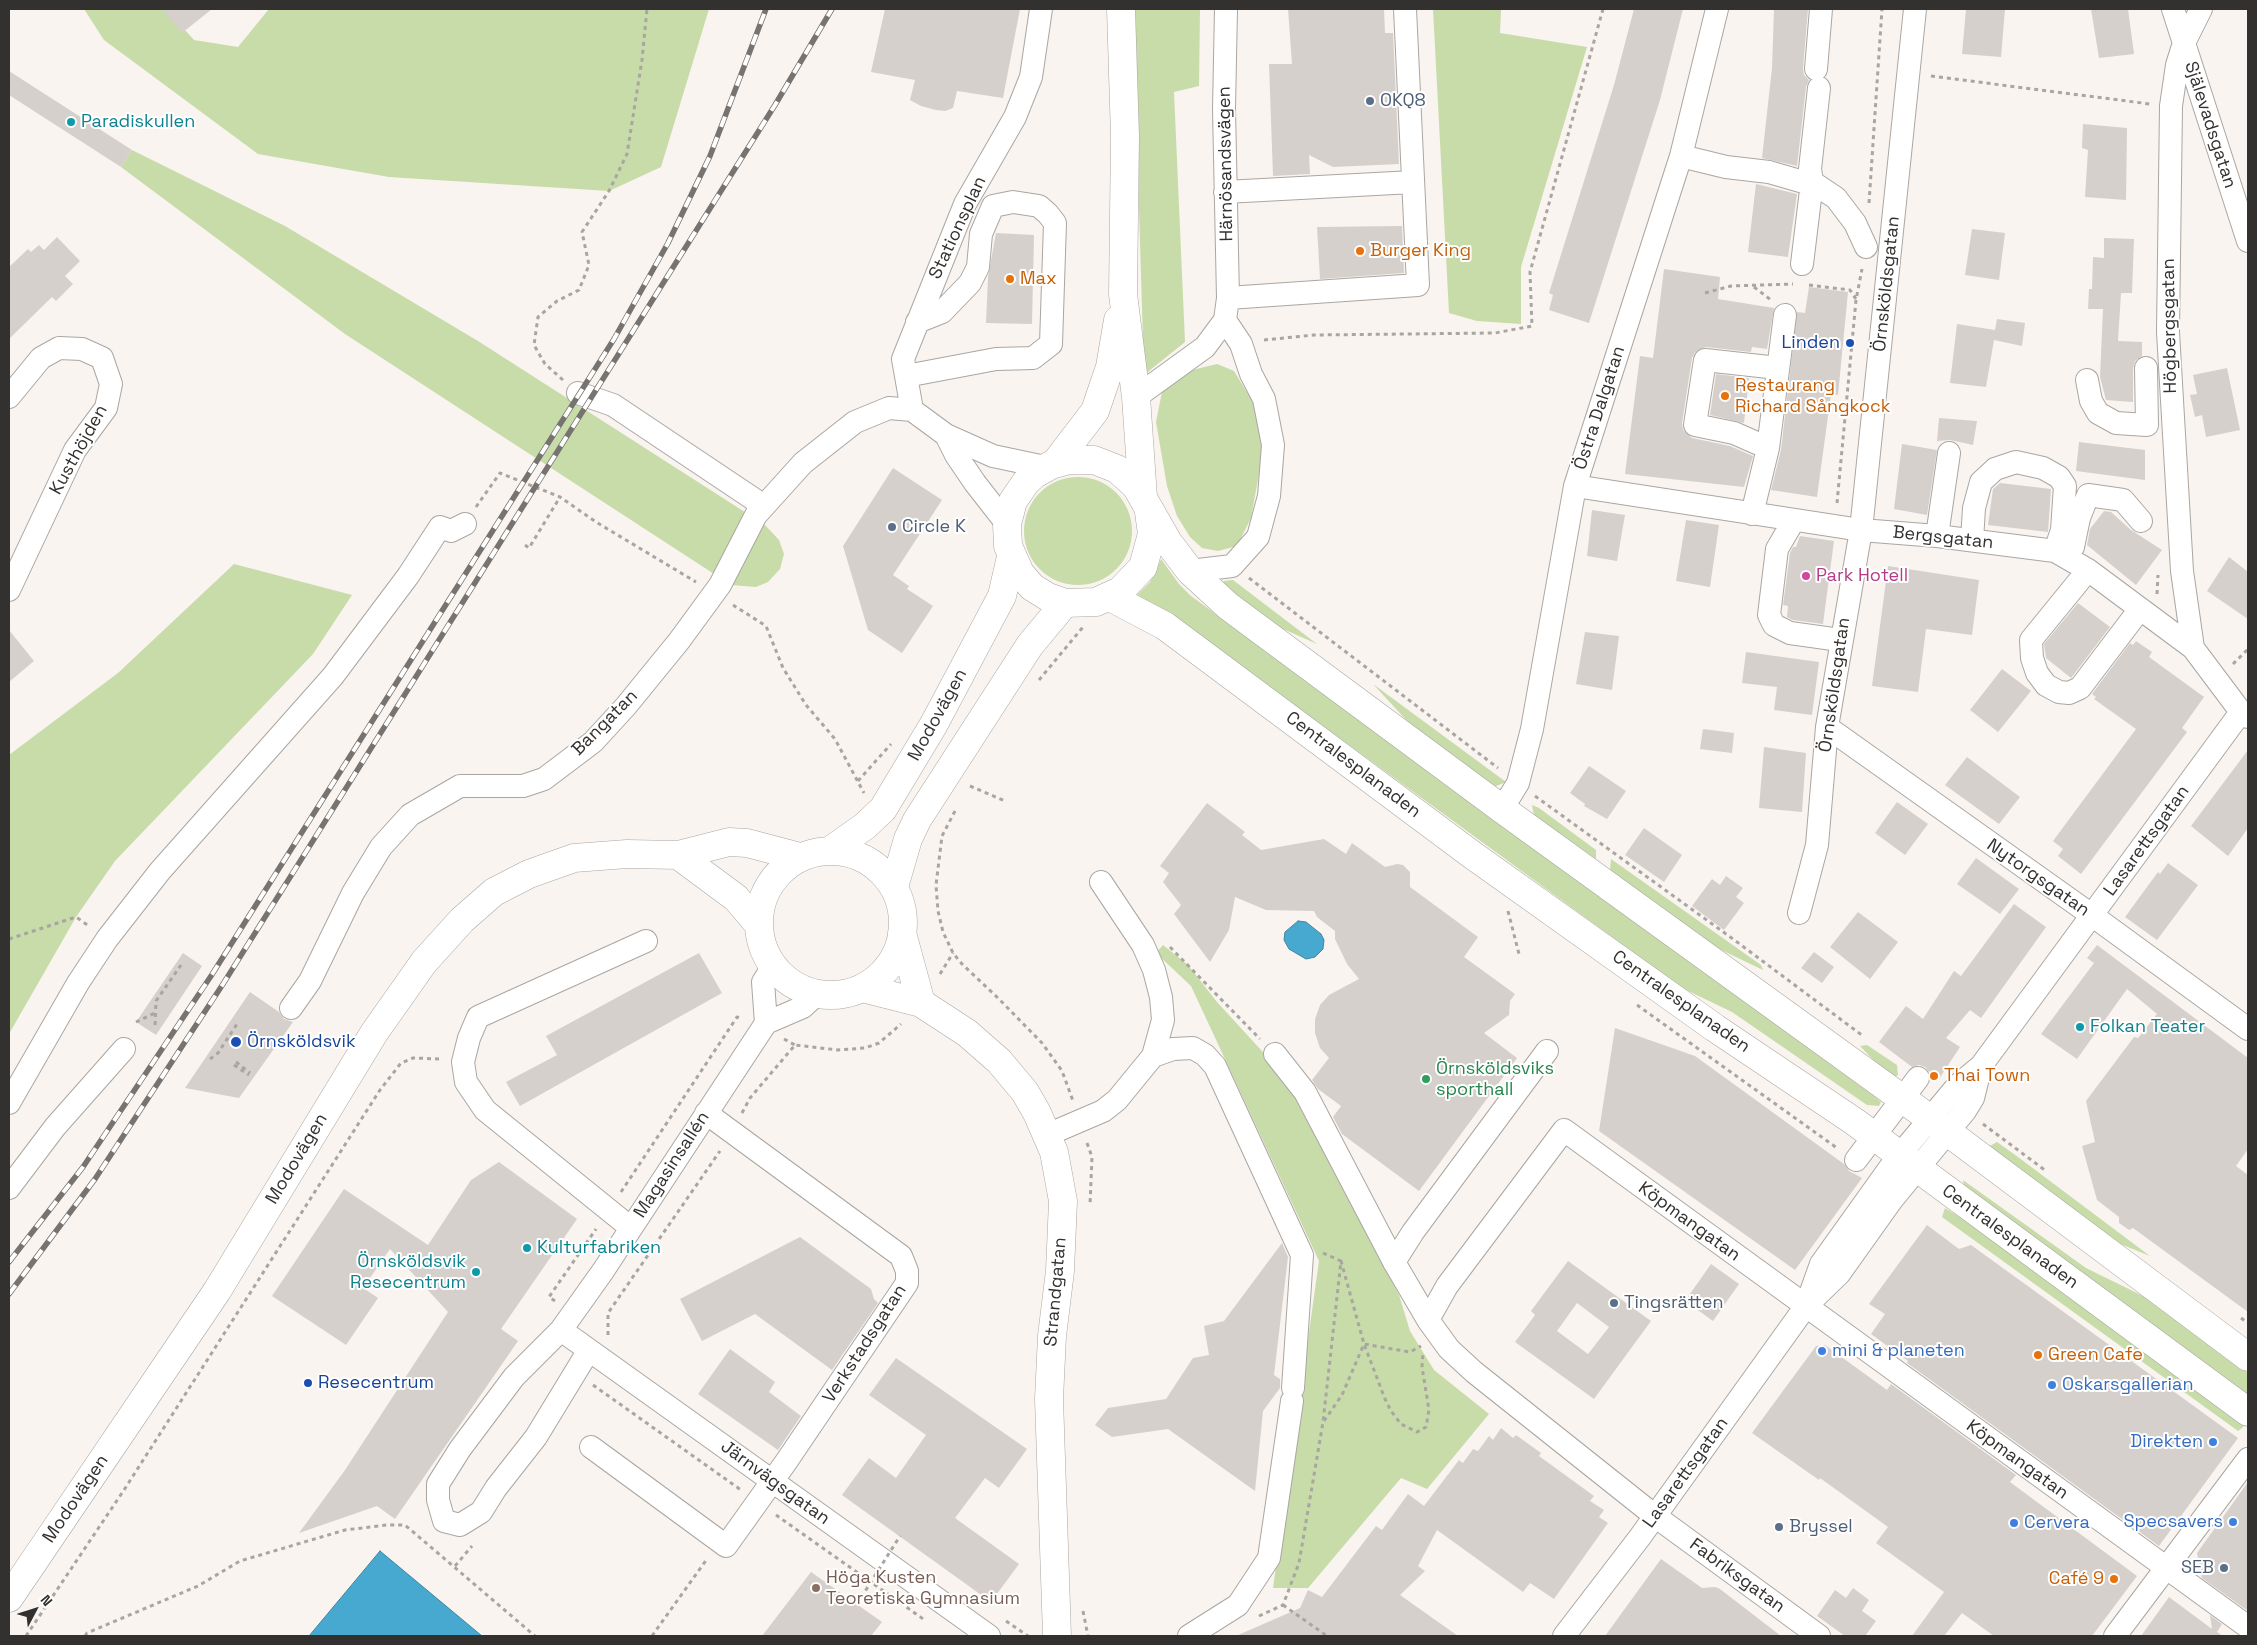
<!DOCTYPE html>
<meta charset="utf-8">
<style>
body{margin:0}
#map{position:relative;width:2257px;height:1645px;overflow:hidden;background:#f9f4ef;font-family:"Space Grotesk",sans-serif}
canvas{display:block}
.frame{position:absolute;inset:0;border:10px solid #33312f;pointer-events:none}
.north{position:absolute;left:10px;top:1585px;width:50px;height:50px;-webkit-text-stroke:4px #fff;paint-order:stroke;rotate:50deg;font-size:14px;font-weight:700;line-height:20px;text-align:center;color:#33312f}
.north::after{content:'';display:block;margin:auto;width:18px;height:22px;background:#33312f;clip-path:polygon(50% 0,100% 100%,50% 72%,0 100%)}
</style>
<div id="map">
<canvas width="2257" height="1645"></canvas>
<div class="frame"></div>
<div class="north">N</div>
</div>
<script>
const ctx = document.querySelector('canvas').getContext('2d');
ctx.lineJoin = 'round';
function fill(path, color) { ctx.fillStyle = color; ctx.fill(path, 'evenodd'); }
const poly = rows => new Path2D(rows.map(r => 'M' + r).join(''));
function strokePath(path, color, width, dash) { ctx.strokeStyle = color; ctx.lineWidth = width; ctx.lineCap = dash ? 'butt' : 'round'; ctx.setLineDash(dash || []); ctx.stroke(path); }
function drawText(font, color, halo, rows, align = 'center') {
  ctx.font = font + ' "Space Grotesk",sans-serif'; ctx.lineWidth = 4; ctx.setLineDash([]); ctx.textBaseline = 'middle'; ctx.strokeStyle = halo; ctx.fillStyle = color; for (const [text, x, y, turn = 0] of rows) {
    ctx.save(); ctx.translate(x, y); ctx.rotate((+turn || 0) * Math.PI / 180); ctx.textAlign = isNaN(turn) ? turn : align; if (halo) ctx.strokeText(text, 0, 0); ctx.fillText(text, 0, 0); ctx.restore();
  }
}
fill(poly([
 [84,9,166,9,194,40,238,47,269,9,709,9,661,167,609,191,389,177,258,154,104,40],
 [1133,9,1200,9,1199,86,1174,92,1185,342,1144,375],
 [1433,9,1501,9,1500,33,1587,47,1521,267,1521,324,1477,321,1449,313],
 [132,150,285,226,478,341,765,525,779,540,784,554,780,569,768,582,756,587,731,585,345,334,121,167],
 [1217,364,1234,371,1257,409,1264,446,1251,518,1237,546,1218,551,1202,548,1190,537,1177,516,1167,486,1156,422,1162,392,1188,371],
 '1024 531a54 54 0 1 1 108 0a54 54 0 1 1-108 0Z',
 [1161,559,1179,584,1191,596,1874,1096,1881,1102,1879,1106,1867,1105,1732,1012,1682,988,1171,615,1133,599,1150,582],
 [234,564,352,595,313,654,115,861,76,917,9,1034,9,755,118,673],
 [1233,580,1317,644,1272,624,1221,585,1224,581],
 [1373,684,1506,782,1494,787,1409,723],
 [1532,805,1539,808,1596,850,1596,859,1534,815],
 [1611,859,1761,965,1763,970,1715,947,1610,870],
 [1163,945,1188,965,1217,1002,1284,1075,1399,1295,1410,1331,1434,1370,1489,1414,1427,1489,1401,1478,1308,1588,1273,1588,1319,1261,1191,986,1156,953],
 [1867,1045,1897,1065,1898,1075,1894,1077,1879,1066,1860,1046],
 [1997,1142,2018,1157,2150,1256,2113,1241,1988,1147],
 [1963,1180,2086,1268,2145,1297,2248,1373,2248,1396,1964,1185],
 [1945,1208,1969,1223,2244,1426,2242,1428,2238,1431,1942,1217]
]), '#c7dca9');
const water = poly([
 [1298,921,1306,922,1321,934,1324,940,1323,949,1315,957,1306,959,1289,949,1284,940,1285,932,1298,921],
 [380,1551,482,1636,309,1636,380,1551]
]);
fill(water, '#47a9d0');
strokePath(water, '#4185a0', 1);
fill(poly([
 [162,9,212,9,182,33],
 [885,9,1020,9,1003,98,957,91,953,108,945,111,936,110,921,106,910,100,915,80,871,72],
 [1288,9,1384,9,1385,33,1393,33,1399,164,1333,167,1309,155,1310,174,1273,176,1269,64,1292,64],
 [1634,9,1683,9,1660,100,1589,323,1549,310,1553,295,1549,293,1614,85],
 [1774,9,1808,9,1803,68,1804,75,1809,80,1806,87,1797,166,1762,158,1772,68],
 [1966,9,2005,9,2001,57,1962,54],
 [2091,9,2128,9,2134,54,2099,58],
 [9,71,132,150,121,167,9,95],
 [2083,124,2127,128,2126,200,2085,197,2088,150,2082,148],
 [1756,184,1797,194,1788,257,1748,252],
 [1402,226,1404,273,1320,279,1317,227],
 [1972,229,2005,233,1999,280,1965,275],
 [996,233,1034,235,1032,324,986,323,988,277],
 [57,237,80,261,65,276,73,284,56,301,52,297,9,339,9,267,28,249,31,252,39,245,44,250],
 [2104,238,2134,239,2132,293,2121,293,2118,341,2142,342,2142,356,2135,361,2133,368,2133,402,2106,400,2100,377,2103,309,2088,309,2089,289,2092,289,2093,257,2104,258],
 [1664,269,1720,277,1718,299,1774,308,1767,349,1752,347,1751,352,1706,347,1695,352,1692,358,1682,423,1683,430,1692,438,1730,446,1753,456,1744,487,1625,474,1640,356,1653,358],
 [1809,287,1848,292,1838,395,1831,394,1817,497,1771,490,1781,450,1797,312,1805,313],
 [1997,319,2025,323,2022,346,1994,340,1986,387,1950,383,1957,324,1995,330],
 [2227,368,2240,430,2206,437,2202,415,2195,417,2190,395,2197,394,2193,375],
 [1716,374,1749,378,1744,423,1710,415],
 [1939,418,1977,421,1973,445,1950,440,1937,441],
 [2079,442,2145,450,2145,480,2076,471],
 [1902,444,1937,450,1927,515,1894,509],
 [893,468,942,500,893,575,909,586,907,589,933,606,902,653,868,630,843,546],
 [2000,483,2051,489,2048,532,1988,525,1993,489],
 [1592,510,1625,515,1617,561,1587,556],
 [2104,511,2111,512,2131,530,2162,550,2136,585,2087,545,2090,529],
 [1686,520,1719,525,1710,587,1676,581],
 [1800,536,1834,541,1823,624,1793,620,1787,617,1788,606,1783,605,1790,553,1793,547,1796,547],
 [2229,557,2248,572,2248,619,2207,591],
 [1888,566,1979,580,1972,635,1926,629,1918,692,1872,686],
 [2078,603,2110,627,2071,678,2046,658,2044,644],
 [9,630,34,661,9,682],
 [1585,632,1619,636,1612,690,1576,684],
 [2136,641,2152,652,2149,657,2204,697,2182,728,2187,732,2081,874,2058,856,2063,849,2053,841,2136,729,2094,699,2096,697,2092,694,2130,643,2133,645],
 [1746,652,1819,662,1812,715,1774,710,1777,687,1742,683],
 [2002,669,2031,691,1998,732,1970,710],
 [1703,729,1734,733,1732,753,1700,749],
 [1764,747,1806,753,1802,812,1759,808],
 [2248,750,2248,828,2228,856,2191,826],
 [1967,757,2020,797,1999,824,1945,785],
 [1589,766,1626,791,1607,819,1584,806,1585,804,1570,793],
 [1897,802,1928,824,1905,855,1875,833],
 [1207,803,1245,832,1242,835,1261,850,1324,839,1346,854,1352,843,1385,867,1397,864,1403,865,1410,872,1410,887,1478,937,1464,957,1515,994,1510,1001,1509,1015,1484,1033,1517,1058,1419,1191,1342,1134,1333,1117,1341,1106,1318,1089,1312,1080,1329,1058,1320,1048,1315,1033,1315,1019,1320,1005,1329,995,1359,979,1347,964,1335,939,1335,931,1317,917,1314,911,1266,910,1235,897,1229,930,1210,962,1174,914,1181,905,1163,882,1169,873,1160,866],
 [1644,828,1682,855,1664,882,1625,855],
 [1976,858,2019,889,2000,914,1957,884],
 [2168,863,2198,885,2157,940,2125,917,2158,872,2160,874],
 [1726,876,1743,888,1736,897,1744,903,1724,930,1692,906,1712,879,1720,885],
 [2014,904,2046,927,1981,1018,1970,1010,1946,1038,1960,1047,1939,1079,1931,1080,1930,1073,1925,1067,1919,1065,1912,1067,1879,1042,1906,1006,1923,1019,1954,971,1961,976],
 [1858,912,1898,942,1870,979,1830,947],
 [2097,945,2248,1058,2248,1149,2236,1166,2248,1175,2248,1312,2133,1228,2129,1230,2119,1223,2119,1217,2097,1200,2082,1146,2095,1142,2086,1101,2134,1037,2138,1038,2157,1014,2127,989,2077,1059,2041,1034,2094,963,2087,958],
 [1814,952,1834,967,1822,983,1801,968],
 [183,953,202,966,156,1035,136,1022],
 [699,953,722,993,520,1106,506,1082,557,1055,546,1036],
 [250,992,279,1012,284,1019,293,1022,239,1098,185,1088],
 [1615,1028,1695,1056,1844,1164,1849,1171,1862,1178,1795,1270,1599,1131],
 [499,1162,577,1219,501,1329,518,1341,395,1519,377,1506,299,1533,345,1470,448,1312,390,1249,363,1288,378,1298,346,1345,272,1296,344,1189,428,1245,471,1180],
 [1927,1225,1959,1249,1971,1245,2238,1438,2159,1546,1907,1363,1908,1361,1871,1334,1885,1314,1869,1304],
 [800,1237,871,1289,874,1299,878,1303,832,1370,755,1314,702,1341,680,1299],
 [1282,1243,1288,1257,1274,1375,1280,1379,1280,1388,1263,1411,1255,1491,1168,1429,1112,1437,1095,1425,1108,1408,1166,1399,1193,1358,1209,1355,1204,1326,1224,1321],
 [1568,1261,1651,1321,1594,1399,1515,1342,1535,1315,1531,1311],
 [1577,1303,1609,1327,1588,1354,1557,1331],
 [1711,1264,1739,1284,1713,1321,1685,1301],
 [1825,1345,1887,1390,1891,1384,2016,1475,2010,1482,2137,1576,2092,1636,1994,1636,1962,1613,1944,1636,1912,1636,1944,1592,1876,1543,1888,1527,1820,1478,1819,1480,1752,1433,1816,1346],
 [730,1349,775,1382,769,1392,801,1416,778,1450,698,1394],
 [896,1358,1027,1449,999,1488,985,1478,955,1518,1019,1564,991,1602,842,1495,869,1458,896,1478,926,1435,869,1395],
 [1501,1428,1513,1438,1516,1435,1541,1453,1539,1456,1594,1496,1590,1501,1604,1510,1599,1517,1608,1523,1554,1599,1530,1583,1523,1592,1437,1530,1418,1566,1425,1571,1400,1595,1458,1636,1236,1636,1300,1608,1308,1590,1322,1597,1376,1526,1382,1530,1408,1494,1424,1506,1459,1460,1463,1463,1473,1449,1478,1451,1489,1436,1493,1440],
 [2248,1482,2248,1611,2202,1578,2197,1553],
 [1661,1559,1702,1588,1715,1587,1720,1589,1781,1636,1605,1636],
 [811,1572,882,1622,871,1636,762,1636],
 [1853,1588,1869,1600,1862,1611,1876,1621,1865,1636,1845,1636,1817,1616,1835,1590,1846,1598],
 [2169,1597,2212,1629,2210,1615,2222,1624,2217,1632,2223,1636,2141,1636]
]), '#d5d0cc');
const minor = poly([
 [1041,9,1031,77,1015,117,965,204,903,359,912,410,946,435,993,456,1045,467],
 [2173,9,2248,241],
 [1816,69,1821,9],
 [1681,156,1726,167,1769,172,1800,181,1812,182,1836,198,1855,223,1866,247],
 [1225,192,1413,182],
 [1802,264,1812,182,1810,169,1819,88],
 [1228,298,1418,285,1405,9],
 [906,376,996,359,1033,358,1051,344,1055,223,1048,214,1039,206,1013,202,993,206,981,234,978,267,970,283,942,312,917,322],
 [2087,380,2091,401,2098,413,2116,423,2147,425,2146,368],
 [578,393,613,405,764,506],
 [9,397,41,358,59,348,82,349,102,358,111,384,106,408,75,450,9,590],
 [1136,397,1205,347,1225,320,1228,298,1224,109,1226,9],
 [946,435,956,455,975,483,1007,524],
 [1768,448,1734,433,1695,425,1705,360,1778,368],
 [1575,486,1861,530,1937,536,2055,551,2088,570,2193,648,2241,712,2248,717],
 [1752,514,1768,448,1785,315],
 [1794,520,1777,549,1769,615,1774,625,1790,633,1840,640],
 [1937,536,1949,453],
 [1972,540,1974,508,1981,482,1995,469,2016,462,2043,468,2059,477,2065,486,2062,530,2055,551],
 [2073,547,2079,518,2088,495,2123,500,2141,521],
 [2088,570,2031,640,2032,658,2037,673,2046,685,2059,692,2069,693,2080,688,2140,609],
 [1190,571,1232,566,1258,537,1269,496,1273,445,1264,399,1251,374,1241,344,1225,320],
 [2193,648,2182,571,2168,332,2171,106,2177,65,2184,43,2201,9],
 [1827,727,2093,916,2248,1029],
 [1502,809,1518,783,1532,729,1575,486,1681,156,1717,9],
 [1101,882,1143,945,1154,970,1161,997,1163,1020,1153,1056],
 [1799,913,1817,845,1827,727,1861,530,1915,9],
 [291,1008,310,981,353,893,381,847,410,815,460,786,523,786,544,779,593,742,626,706,679,641,720,585,756,515,803,463,855,422,889,408,912,410],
 [766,1023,763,982,773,966],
 [766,1023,803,1007,817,994],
 [1275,1054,1305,1092,1394,1262,1428,1320],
 [9,1103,78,983,107,939,160,871,333,676,408,576,440,527,451,531,465,524],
 [1047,1135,1103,1111,1117,1100,1153,1056,1173,1049,1193,1048,1205,1055,1215,1066,1302,1255,1293,1388],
 [1856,1160,1918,1078],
 [9,1188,55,1127,124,1049],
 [631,1228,485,1110,466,1082,463,1062,469,1038,478,1017,646,941],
 [1394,1262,1413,1232,1547,1051],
 [1806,1306,1821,1264,1894,1162,1958,1085,1981,1066,2241,712],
 [561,1330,989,1636],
 [589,1350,536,1437,496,1488,481,1512,460,1525,444,1521,438,1500,438,1484,460,1449,514,1377,561,1330,603,1271,766,1023],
 [591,1447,726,1546,786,1462,907,1283,907,1271,901,1256,706,1113],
 [1189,1636,1238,1605,1269,1558,1292,1401],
 [1564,1636,1640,1537,1806,1306,1839,1274,1891,1201,1965,1111,1973,1098,1981,1066],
 [1819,1636,1655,1516,1474,1372,1449,1349,1428,1320,1447,1286,1564,1130,2248,1627],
 [2115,1636,2248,1459]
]);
const major = poly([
 [831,850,865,826,883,809,934,724,1002,596,1011,557],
 '759 923a72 72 0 1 1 144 0a72 72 0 1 1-144 0Z',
 [678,855,736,898,758,924],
 [894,887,908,839,917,820,1030,645,1065,603],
 [902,933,921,1003],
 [862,988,921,1003,967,1033,999,1061,1025,1092,1037,1113,1054,1152,1063,1201,1060,1271,1052,1336,1049,1399,1057,1636],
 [9,1598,217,1291,374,1033,424,962,462,920,494,892,529,874,574,858,627,854,678,855,729,842,747,843,800,857]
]);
const highway = poly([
 [1121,9,1125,137,1123,294,1136,397,1143,497],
 [1056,462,1095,411,1110,367,1118,320],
 [1149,512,1152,534,1143,567,1120,591,1096,602,1065,603,1048,597,1032,587,1020,573,1008,546,1007,524,1013,501,1026,482,1035,474,1051,465,1069,460,1094,460,1117,469,1136,486,1168,542,1190,571,1228,606,1502,809,1929,1118,2248,1357],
 [1110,597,1165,626,1471,854,1715,1028,1855,1122,2248,1412]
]);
strokePath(minor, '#aaa6a2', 24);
strokePath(major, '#aaa6a2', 29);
strokePath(highway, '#aaa6a2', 29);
strokePath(poly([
 [1931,76,2150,104],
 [1869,203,1882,9],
 [1809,285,1850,290,1856,299],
 [1754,287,1771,300],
 [1705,293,1731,286,1793,284],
 [1264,340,1314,335,1495,333,1532,326,1530,272,1603,9],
 [563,380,545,364,534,345,538,317,557,301,579,290,589,265,582,232,609,191,627,154,642,60,647,9],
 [1837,503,1856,300,1862,269],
 [476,507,500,473,560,497,596,522,696,582],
 [525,545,529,548,560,497],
 [1249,578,1498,768],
 [2157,594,2158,575],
 [733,605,766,626,783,668,806,705,835,739,864,793],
 [2233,664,2248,649],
 [1039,680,1083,627],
 [858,781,891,744],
 [970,786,1005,801],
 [1535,796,1733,939,1863,1036],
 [955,811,942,836,936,885,938,911,943,932,953,953,962,964,999,999,1042,1043,1062,1071,1073,1101],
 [1508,911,1519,954],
 [9,939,76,917,89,926],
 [1170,947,1260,1039],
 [940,974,953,953],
 [1637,1005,1837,1148],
 [136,1022,155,1013],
 [155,1025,156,1001,181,965],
 [784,1039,795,1045],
 [210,1059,218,1053,237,1024],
 [236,1062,250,1073],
 [234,1065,249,1075],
 [742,1113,750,1098,795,1045,838,1050,865,1048,879,1043,901,1024],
 [1983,1124,2046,1171],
 [1087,1143,1092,1157,1090,1205],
 [621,1192,737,1017,742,1019],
 [1323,1253,1341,1261],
 [555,1301,549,1297,596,1229],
 [2241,1318,2248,1323],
 [608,1335,608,1313,720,1151],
 [593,1385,741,1490],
 [1324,1421,1342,1395,1364,1344,1410,1352,1421,1346],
 [776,1515,926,1621],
 [455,1566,472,1546],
 [1283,1605,1327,1636],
 [1083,1611,1088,1636],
 [1259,1616,1283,1605,1299,1563,1323,1422,1341,1261,1364,1344,1385,1399,1391,1411,1401,1424,1417,1432,1426,1427,1429,1410,1422,1367,1423,1352],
 [1006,1621,1028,1636],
 [26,1636,124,1490,380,1090,401,1063,413,1058,440,1059],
 [85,1636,87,1633,198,1586,240,1561,345,1530,387,1525,405,1525,535,1636],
 [652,1636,707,1559]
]), '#a9a5a1', 3, [4, 4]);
strokePath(minor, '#fff', 22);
strokePath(major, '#fff', 28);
strokePath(highway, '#fff', 28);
const rail = poly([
 [9,1262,83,1167,211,976,614,339,668,243,710,156,766,9],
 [9,1294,95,1179,223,984,775,105,832,9]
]);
strokePath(rail, '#767370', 5.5);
strokePath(rail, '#fff', 4, [11]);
strokePath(poly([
 [857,1604,900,1536]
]), '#a9a5a1', 3, [4, 4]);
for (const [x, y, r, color] of [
 [1370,101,5,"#5c6f8a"],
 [71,122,5,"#0f9aa8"],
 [1360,251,5,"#e8710a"],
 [1010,279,5,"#e8710a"],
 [1850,343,5,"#1a4fb4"],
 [1725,396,5,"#e8710a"],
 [892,527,5,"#5c6f8a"],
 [1806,576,5,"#d1479c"],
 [2080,1027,5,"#0f9aa8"],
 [236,1042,6,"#1a4fb4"],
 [1934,1076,5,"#e8710a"],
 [1426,1079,5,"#2e9e5b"],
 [527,1248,5,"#0f9aa8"],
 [476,1272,5,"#0f9aa8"],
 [1614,1303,5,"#5c6f8a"],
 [1822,1351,5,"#3f7fe0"],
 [2038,1355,5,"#e8710a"],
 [308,1383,5,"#1a4fb4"],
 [2052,1385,5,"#3f7fe0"],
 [2213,1442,5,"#3f7fe0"],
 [2233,1522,5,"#3f7fe0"],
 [2014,1523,5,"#3f7fe0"],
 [1779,1527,5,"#5c6f8a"],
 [2224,1568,5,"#5c6f8a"],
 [2114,1579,5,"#e8710a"],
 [816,1588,5,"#8d6e63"]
]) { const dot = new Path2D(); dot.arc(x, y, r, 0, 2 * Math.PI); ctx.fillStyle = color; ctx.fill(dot); strokePath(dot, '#fff', 2); }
drawText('18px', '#4e5e75', '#fff', [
 ["OKQ8",1380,101],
 ["Circle K",902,527],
 ["Tingsrätten",1624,1303],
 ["Bryssel",1789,1527],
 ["SEB",2214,1568,"right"]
], 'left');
drawText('18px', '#0d838f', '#fff', [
 ["Paradiskullen",81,122],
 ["Folkan Teater",2090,1027],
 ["Kulturfabriken",537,1248],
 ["Örnsköldsvik",466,1262,"right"],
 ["Resecentrum",466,1283,"right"]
], 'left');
drawText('18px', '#33312f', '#fff', [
 ["Själevadsgatan",2210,125,72],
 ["Härnösandsvägen",1226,164,-91],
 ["Stationsplan",958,228,-65],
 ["Örnsköldsgatan",1887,284,-84],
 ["Högbergsgatan",2170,326,-91],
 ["Östra Dalgatan",1600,408,-72],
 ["Kusthöjden",79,450,-61],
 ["Bergsgatan",1943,538,6],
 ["Örnsköldsgatan",1835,685,-82],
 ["Modovägen",938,715,-61],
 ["Bangatan",605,723,-45],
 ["Centralesplanaden",1353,765,37],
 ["Lasarettsgatan",2147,841,-54],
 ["Nytorgsgatan",2038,878,35],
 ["Centralesplanaden",1681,1002,35],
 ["Modovägen",297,1159,-59],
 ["Magasinsallén",672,1165,-57],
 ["Köpmangatan",1689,1222,36],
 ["Centralesplanaden",2010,1237,36],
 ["Strandgatan",1056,1292,-85],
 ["Verkstadsgatan",865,1344,-57],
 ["Köpmangatan",2017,1460,36],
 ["Lasarettsgatan",1686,1473,-54],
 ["Järnvägsgatan",775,1483,36],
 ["Modovägen",76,1499,-56],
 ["Fabriksgatan",1737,1576,36]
]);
drawText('18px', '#c56008', '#fff', [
 ["Burger King",1370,251],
 ["Max",1020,279],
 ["Restaurang",1735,386],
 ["Richard Sångkock",1735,407],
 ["Thai Town",1944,1076],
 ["Green Cafe",2048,1355],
 ["Café 9",2104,1579,"right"]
], 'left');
drawText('18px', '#164399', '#fff', [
 ["Linden",1840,343,"right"],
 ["Örnsköldsvik",247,1042],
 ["Resecentrum",318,1383]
], 'left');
drawText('18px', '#b23c85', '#fff', [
 ["Park Hotell",1816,576]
], 'left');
drawText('18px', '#27864d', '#fff', [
 ["Örnsköldsviks",1436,1069],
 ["sporthall",1436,1090]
], 'left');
drawText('18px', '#366cbe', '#fff', [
 ["mini & planeten",1832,1351],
 ["Oskarsgallerian",2062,1385],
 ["Direkten",2203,1442,"right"],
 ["Specsavers",2223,1522,"right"],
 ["Cervera",2024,1523]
], 'left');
drawText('18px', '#785e54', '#fff', [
 ["Höga Kusten",826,1578],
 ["Teoretiska Gymnasium",826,1599]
], 'left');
</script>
